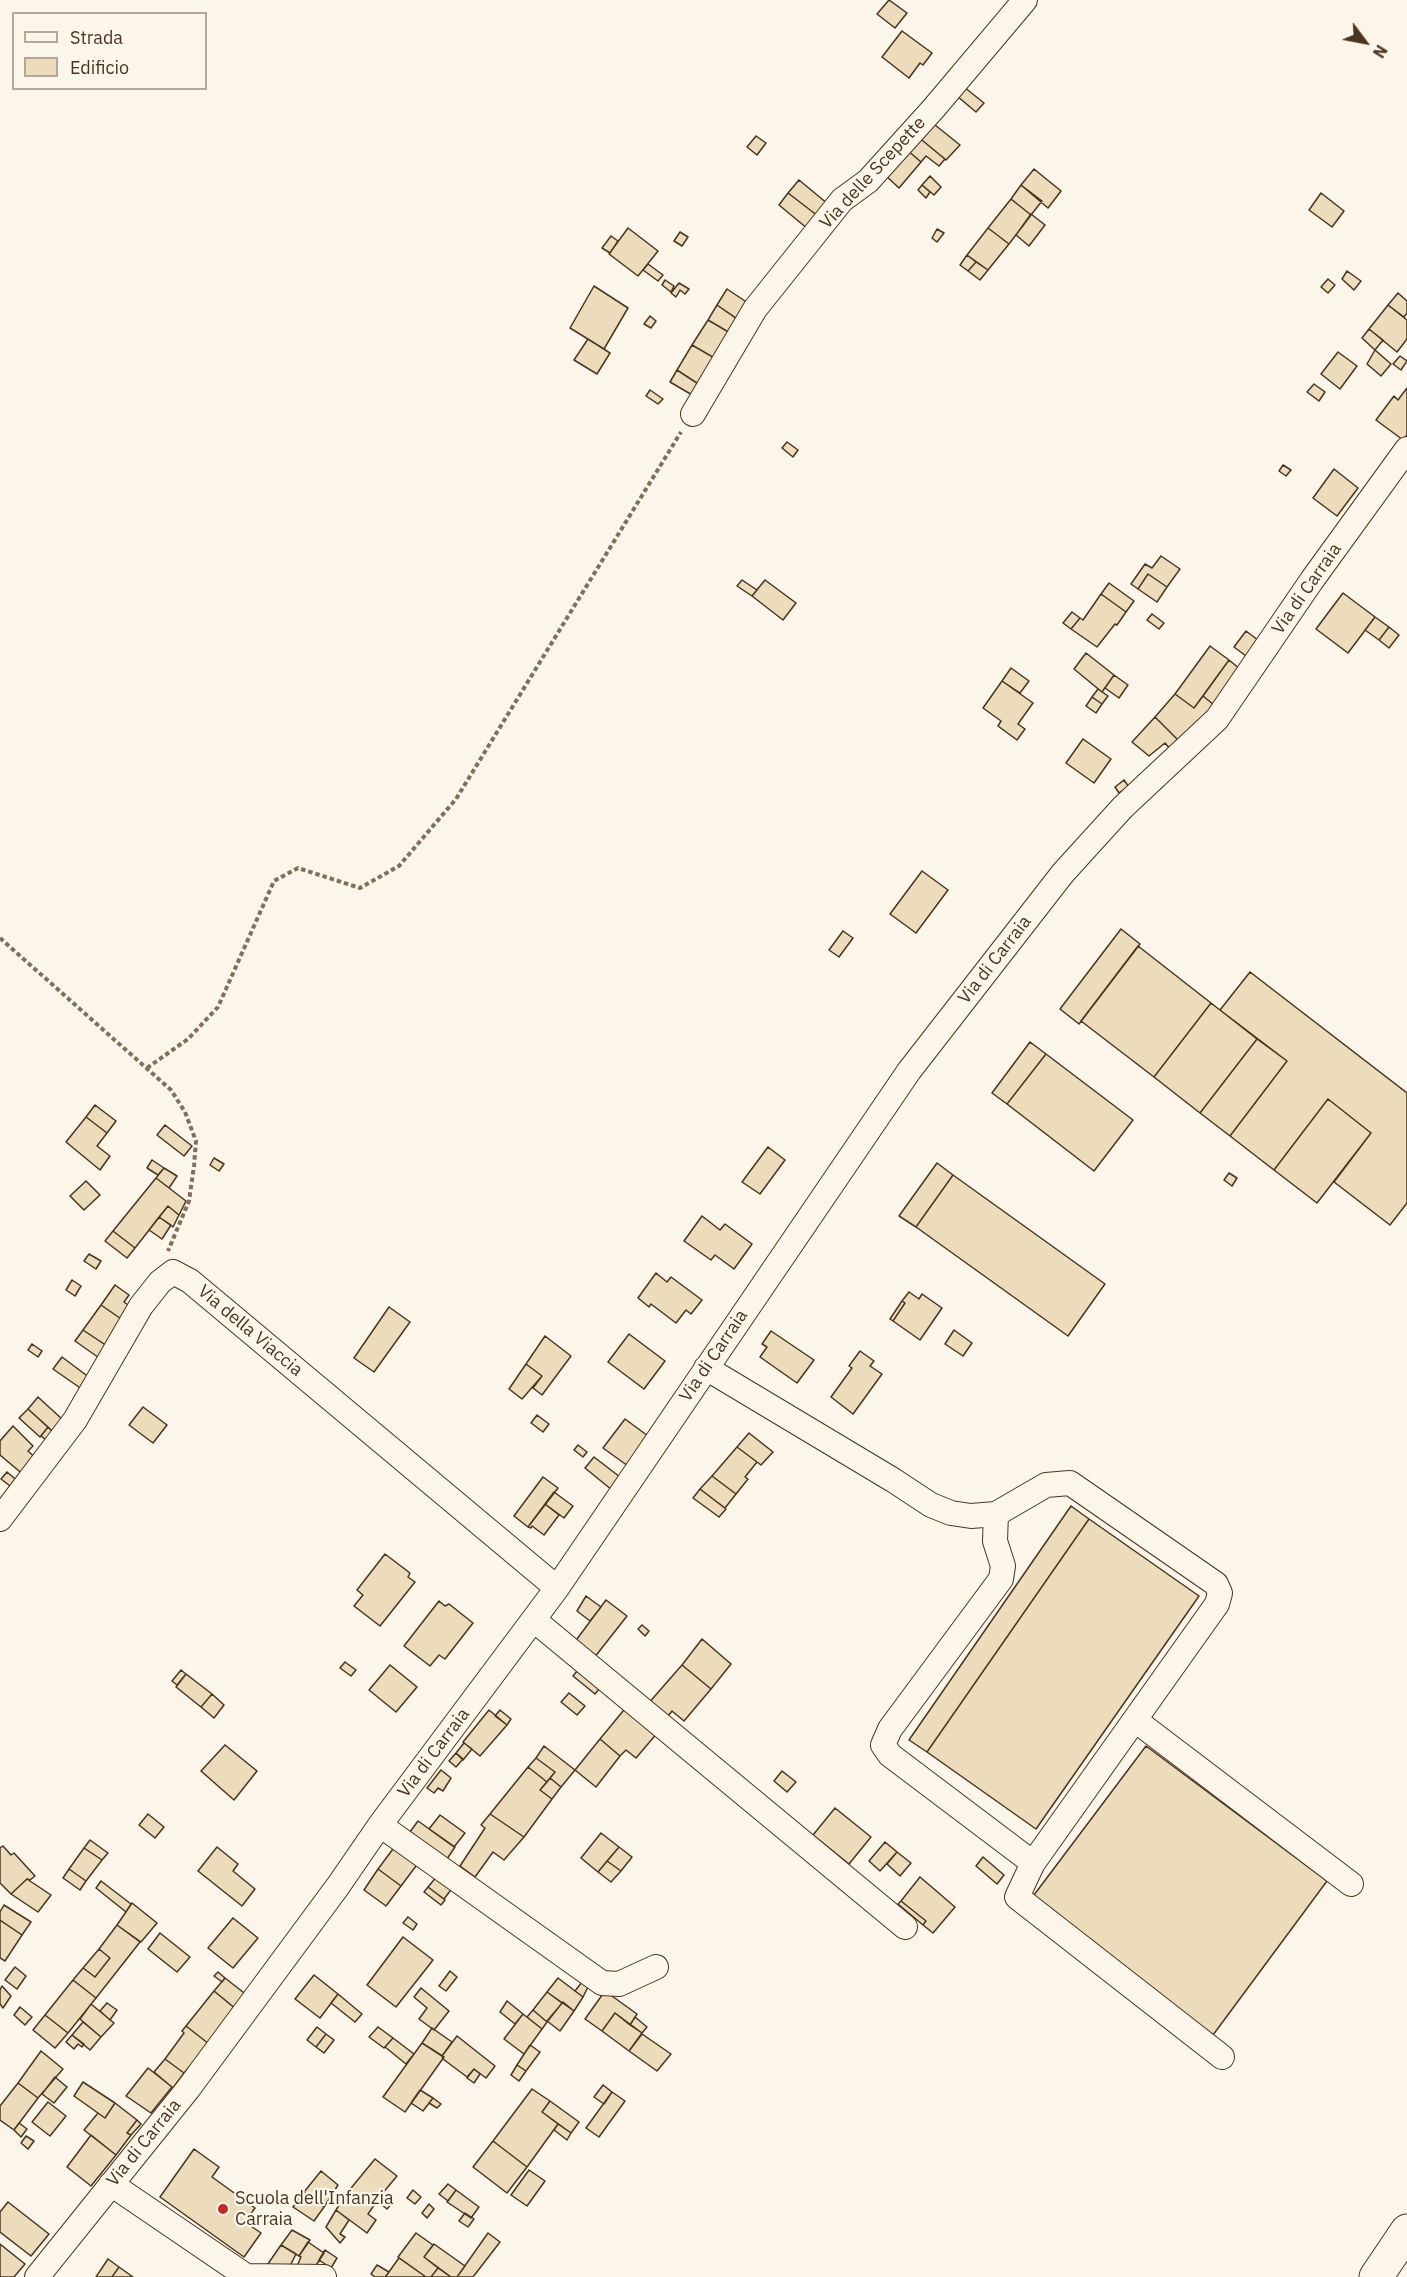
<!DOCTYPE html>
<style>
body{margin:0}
#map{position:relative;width:1407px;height:2277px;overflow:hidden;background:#fbf6e9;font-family:"IBM Plex Sans",sans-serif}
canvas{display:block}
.legend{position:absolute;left:12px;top:12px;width:195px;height:78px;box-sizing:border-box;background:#fbf6e9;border:2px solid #b4a999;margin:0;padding:8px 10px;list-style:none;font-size:18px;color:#4a3520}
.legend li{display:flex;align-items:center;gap:12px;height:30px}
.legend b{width:30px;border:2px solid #b4a999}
.north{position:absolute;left:1335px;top:12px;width:60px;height:60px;-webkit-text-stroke:4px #fbf6e9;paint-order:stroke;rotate:122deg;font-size:16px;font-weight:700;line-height:24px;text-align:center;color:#4a3520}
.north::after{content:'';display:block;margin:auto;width:21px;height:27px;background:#4a3520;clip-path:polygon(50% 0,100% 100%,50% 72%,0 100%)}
</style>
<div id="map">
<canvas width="1407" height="2277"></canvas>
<ul class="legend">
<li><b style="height:8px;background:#fbf6e9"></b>Strada</li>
<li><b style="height:16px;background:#ecdcbc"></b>Edificio</li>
</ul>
<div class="north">N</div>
</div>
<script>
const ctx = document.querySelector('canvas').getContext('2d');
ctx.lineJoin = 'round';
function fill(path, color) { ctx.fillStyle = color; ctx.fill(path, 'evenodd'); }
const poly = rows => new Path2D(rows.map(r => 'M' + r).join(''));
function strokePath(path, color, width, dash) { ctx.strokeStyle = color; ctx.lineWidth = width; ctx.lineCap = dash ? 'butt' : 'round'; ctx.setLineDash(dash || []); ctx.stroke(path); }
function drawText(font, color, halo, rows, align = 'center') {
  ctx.font = font + ' "IBM Plex Sans",sans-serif'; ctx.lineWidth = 4.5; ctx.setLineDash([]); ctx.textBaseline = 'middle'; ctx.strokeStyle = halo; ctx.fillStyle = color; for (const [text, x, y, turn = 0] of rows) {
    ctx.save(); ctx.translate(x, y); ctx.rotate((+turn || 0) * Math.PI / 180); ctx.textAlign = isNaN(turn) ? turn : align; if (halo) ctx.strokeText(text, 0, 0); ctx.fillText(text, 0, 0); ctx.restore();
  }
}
const building = poly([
 [889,0,907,13,895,28,877,14,889,0],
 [902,31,932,53,923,65,920,63,909,78,882,57,902,31],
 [964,87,984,103,976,112,957,96,964,87],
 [930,121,960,145,946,160,917,136,930,121],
 [756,136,766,143,757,155,747,147,756,136],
 [917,136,945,159,939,166,926,156,921,162,906,149,917,136],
 [906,149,921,162,899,188,884,174,906,149],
 [1034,169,1061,191,1048,208,1021,185,1034,169],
 [930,176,941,187,934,195,922,185,930,176],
 [799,180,828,204,818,216,788,193,799,180],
 [922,185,930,192,926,198,918,190,922,185],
 [1021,185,1042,201,1031,215,1011,199,1021,185],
 [788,193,818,216,808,229,779,205,788,193],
 [1321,193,1344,211,1332,227,1309,210,1321,193],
 [1011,199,1031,215,1009,244,988,228,1011,199],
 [1031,214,1045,225,1029,246,1016,235,1031,214],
 [628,228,658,251,638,276,609,254,628,228],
 [988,228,1009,244,988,270,967,255,988,228],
 [937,229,944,233,937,242,932,238,937,229],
 [680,232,688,237,682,246,674,241,680,232],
 [611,236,618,241,610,253,602,248,611,236],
 [967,255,976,262,968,271,960,265,967,255],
 [976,262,988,270,980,280,968,271,976,262],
 [648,264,663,275,658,281,643,270,648,264],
 [1347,271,1361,281,1354,290,1342,279,1347,271],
 [1328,279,1335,285,1328,293,1321,287,1328,279],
 [665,280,674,286,671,292,662,285,665,280],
 [679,283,689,289,685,294,680,290,676,297,671,293,679,283],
 [594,286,628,308,604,349,570,328,594,286],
 [727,289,754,307,744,324,717,305,727,289],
 [1398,293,1407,301,1407,313,1404,317,1388,305,1398,293],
 [717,305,745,324,737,337,708,320,717,305],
 [1388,305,1407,320,1407,339,1397,352,1369,329,1388,305],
 [650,316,656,321,651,328,644,324,650,316],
 [708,320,737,337,723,363,692,345,708,320],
 [1369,329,1383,340,1375,350,1362,338,1369,329],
 [588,339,610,353,597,374,574,360,588,339],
 [692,345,723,363,706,389,677,370,692,345],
 [1375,350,1391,364,1381,376,1367,364,1375,350],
 [1338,352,1357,366,1340,389,1321,374,1338,352],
 [1400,356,1407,361,1401,370,1393,364,1400,356],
 [677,370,706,389,699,399,670,382,677,370],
 [1314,384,1325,392,1319,401,1307,392,1314,384],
 [1407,388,1407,435,1403,440,1376,420,1394,396,1398,400,1407,388],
 [650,390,663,399,658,404,646,396,650,390],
 [787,442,798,450,793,457,782,448,787,442],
 [1283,465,1291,470,1286,476,1279,471,1283,465],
 [1334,469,1358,488,1337,516,1313,498,1334,469],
 [1161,556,1180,569,1167,587,1148,574,1138,589,1131,584,1145,564,1152,568,1161,556],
 [1148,574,1167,587,1157,602,1138,589,1148,574],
 [742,580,757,590,752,596,737,586,742,580],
 [765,580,796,603,783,620,752,596,765,580],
 [1109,583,1134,601,1126,612,1101,594,1109,583],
 [1343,593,1375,617,1348,653,1316,629,1343,593],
 [1101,594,1126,612,1117,625,1115,624,1097,647,1071,629,1080,618,1083,620,1101,594],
 [1072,612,1080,618,1071,629,1063,623,1072,612],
 [1152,614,1164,623,1159,629,1147,620,1152,614],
 [1375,617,1389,627,1379,640,1365,630,1375,617],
 [1389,627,1399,635,1389,648,1379,640,1389,627],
 [1246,631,1258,640,1246,656,1234,647,1246,631],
 [1210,646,1229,660,1194,708,1175,694,1210,646],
 [1086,653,1114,675,1102,692,1074,669,1086,653],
 [1229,660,1240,669,1214,705,1203,696,1229,660],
 [1011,668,1029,681,1020,693,1002,681,1011,668],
 [1114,675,1128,685,1119,698,1105,688,1114,675],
 [1002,681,1033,703,1018,724,1025,729,1017,740,998,726,1001,721,983,708,1002,681],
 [1098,689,1108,696,1102,704,1092,697,1098,689],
 [1175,694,1194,708,1203,696,1214,705,1193,729,1179,741,1155,717,1175,694],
 [1092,697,1102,704,1096,713,1086,706,1092,697],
 [1155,717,1179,741,1170,749,1165,743,1149,756,1132,742,1155,717],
 [1083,739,1111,759,1094,783,1066,763,1083,739],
 [1124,780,1129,787,1119,793,1115,787,1124,780],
 [922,871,948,890,916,933,890,914,922,871],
 [1121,929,1140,944,1079,1024,1060,1009,1121,929],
 [843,931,853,938,839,957,829,950,843,931],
 [1138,946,1211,1003,1154,1077,1081,1021,1138,946],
 [1250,972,1407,1093,1407,1203,1390,1225,1334,1182,1371,1133,1328,1099,1274,1170,1230,1136,1287,1061,1220,1010,1250,972],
 [1211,1003,1257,1039,1200,1113,1154,1077,1211,1003],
 [1257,1039,1287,1061,1230,1136,1200,1113,1257,1039],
 [1030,1042,1046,1054,1007,1104,992,1093,1030,1042],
 [1046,1054,1133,1120,1094,1171,1007,1104,1046,1054],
 [1328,1099,1371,1133,1317,1203,1274,1170,1328,1099],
 [95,1105,116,1121,107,1133,86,1117,95,1105],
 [86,1117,107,1133,97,1146,110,1156,100,1170,66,1142,86,1117],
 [165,1125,192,1146,184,1156,157,1135,165,1125],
 [768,1147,785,1160,760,1194,742,1182,768,1147],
 [214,1158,224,1164,219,1171,210,1165,214,1158],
 [152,1160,164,1168,158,1175,147,1168,152,1160],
 [937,1163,953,1175,916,1227,899,1216,937,1163],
 [164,1168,177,1176,169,1188,156,1178,164,1168],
 [1229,1173,1237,1178,1232,1186,1224,1180,1229,1173],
 [953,1175,1105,1284,1068,1336,916,1227,953,1175],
 [156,1178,186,1201,179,1215,168,1206,135,1248,113,1231,156,1178],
 [86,1181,100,1195,84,1210,70,1196,86,1181],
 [168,1206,179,1215,173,1227,159,1217,168,1206],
 [702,1216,720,1230,725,1224,752,1244,734,1269,715,1255,711,1260,684,1241,702,1216],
 [159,1217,171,1225,162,1239,149,1230,159,1217],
 [113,1231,135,1248,127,1258,105,1241,113,1231],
 [89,1254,101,1261,96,1269,84,1261,89,1254],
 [656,1273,667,1282,671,1277,702,1300,691,1314,686,1310,676,1323,651,1304,649,1307,638,1298,656,1273],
 [72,1280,81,1286,75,1296,66,1290,72,1280],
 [115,1285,129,1295,124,1302,136,1311,127,1323,101,1305,115,1285],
 [909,1292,919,1299,922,1294,942,1308,920,1340,893,1321,905,1303,902,1301,909,1292],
 [902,1301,905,1303,893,1321,890,1319,902,1301],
 [101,1305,127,1323,110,1348,83,1330,101,1305],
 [389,1307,410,1322,374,1372,354,1358,389,1307],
 [83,1330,110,1348,102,1360,75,1341,83,1330],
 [954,1330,972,1343,963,1356,945,1344,954,1330],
 [771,1331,814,1360,797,1383,760,1357,767,1347,762,1344,771,1331],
 [629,1334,665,1361,644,1389,608,1362,629,1334],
 [545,1336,571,1356,542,1395,533,1388,542,1376,526,1364,545,1336],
 [32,1344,42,1351,38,1357,28,1350,32,1344],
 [860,1351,874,1361,870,1366,882,1374,853,1414,831,1397,852,1368,849,1366,860,1351],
 [62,1357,94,1381,86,1392,53,1369,62,1357],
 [526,1364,542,1376,522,1399,509,1389,526,1364],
 [38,1397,63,1420,52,1431,28,1409,38,1397],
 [143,1407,167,1425,153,1443,129,1425,143,1407],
 [28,1409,48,1427,40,1437,19,1418,28,1409],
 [537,1415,549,1424,543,1432,531,1423,537,1415],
 [625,1419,648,1436,628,1466,603,1448,625,1419],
 [13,1426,33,1446,28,1451,39,1461,25,1476,0,1455,0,1441,13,1426],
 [48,1427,59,1438,53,1445,41,1436,48,1427],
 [749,1433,773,1452,761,1465,737,1447,749,1433],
 [578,1445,587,1452,583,1457,574,1450,578,1445],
 [737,1447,757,1462,745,1477,748,1479,736,1494,712,1476,737,1447],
 [594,1457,620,1477,612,1490,585,1468,594,1457],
 [7,1472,19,1482,14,1489,1,1479,7,1472],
 [712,1476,736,1494,725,1508,700,1489,712,1476],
 [543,1477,558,1488,528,1527,514,1516,543,1477],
 [700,1489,726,1509,719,1517,693,1498,700,1489],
 [554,1492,573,1506,564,1518,545,1504,554,1492],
 [545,1504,559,1515,544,1535,532,1526,531,1528,528,1527,545,1504],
 [1071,1506,1089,1519,927,1752,909,1740,1071,1506],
 [1089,1519,1199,1596,1036,1829,927,1752,1089,1519],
 [385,1554,410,1573,408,1577,415,1582,380,1626,354,1606,363,1595,357,1590,385,1554],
 [586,1596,601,1607,590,1621,577,1611,586,1596],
 [606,1600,627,1616,594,1658,574,1643,606,1600],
 [439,1601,445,1606,449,1604,473,1623,445,1659,439,1655,430,1666,404,1646,439,1601],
 [642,1625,649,1631,645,1636,638,1629,642,1625],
 [702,1639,731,1664,711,1689,682,1665,702,1639],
 [345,1662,356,1670,351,1676,340,1668,345,1662],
 [390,1665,417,1687,396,1712,369,1690,390,1665],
 [682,1665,711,1689,684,1721,672,1711,665,1720,647,1705,682,1665],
 [581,1666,603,1684,595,1694,573,1676,581,1666],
 [181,1670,186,1674,177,1685,172,1681,181,1670],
 [186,1674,212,1694,201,1707,176,1687,186,1674],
 [569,1693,585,1706,577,1715,561,1702,569,1693],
 [212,1694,224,1705,214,1718,201,1707,212,1694],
 [628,1705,659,1731,636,1758,626,1750,620,1756,600,1739,628,1705],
 [489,1710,507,1725,480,1756,463,1742,489,1710],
 [500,1710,511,1719,507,1725,495,1716,500,1710],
 [600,1739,620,1756,596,1787,575,1770,600,1739],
 [464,1743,472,1749,463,1760,456,1753,464,1743],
 [225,1745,257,1771,234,1800,201,1771,225,1745],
 [544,1746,575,1770,561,1787,550,1778,555,1772,536,1758,544,1746],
 [1146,1746,1327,1881,1213,2035,1031,1899,1146,1746],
 [456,1753,463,1759,456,1767,449,1761,456,1753],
 [536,1758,555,1772,547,1782,528,1767,536,1758],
 [528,1767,547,1782,540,1790,552,1799,524,1837,490,1814,528,1767],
 [441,1770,451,1778,443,1791,438,1788,434,1793,427,1788,441,1770],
 [782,1771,796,1782,787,1792,774,1781,782,1771],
 [550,1778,561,1787,552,1799,540,1790,550,1778],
 [835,1808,871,1837,849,1864,813,1835,835,1808],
 [148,1814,164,1827,155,1838,139,1825,148,1814],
 [490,1814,524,1837,504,1860,493,1852,475,1877,460,1866,485,1828,481,1825,490,1814],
 [440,1815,465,1833,454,1847,429,1829,440,1815],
 [418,1821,455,1847,445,1862,407,1836,418,1821],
 [601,1833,619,1847,598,1872,581,1858,601,1833],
 [90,1840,108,1853,102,1860,84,1848,90,1840],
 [885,1842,897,1852,880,1871,869,1861,885,1842],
 [396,1845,419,1862,401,1886,378,1869,396,1845],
 [3,1846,11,1855,14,1853,35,1876,30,1880,27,1879,11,1894,0,1883,0,1848,3,1846],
 [217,1847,238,1864,233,1871,255,1889,242,1906,198,1871,217,1847],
 [619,1847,632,1857,621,1871,607,1861,619,1847],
 [84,1848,102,1860,86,1881,69,1869,84,1848],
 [897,1852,911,1863,900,1876,887,1864,897,1852],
 [983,1857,1004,1875,997,1884,976,1866,983,1857],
 [607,1861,621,1871,611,1882,598,1872,607,1861],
 [69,1869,86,1881,80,1890,63,1878,69,1869],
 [378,1869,401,1886,386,1906,364,1890,378,1869],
 [438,1875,453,1887,444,1899,428,1887,438,1875],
 [920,1877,955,1907,933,1933,923,1925,926,1921,901,1901,920,1877],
 [27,1879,51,1895,38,1912,11,1894,27,1879],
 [101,1881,131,1904,126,1912,96,1888,101,1881],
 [428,1887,445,1900,441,1905,424,1892,428,1887],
 [901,1901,926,1921,923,1925,898,1904,901,1901],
 [132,1903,157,1923,141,1942,117,1925,132,1903],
 [4,1905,31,1922,22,1935,0,1920,0,1912,4,1905],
 [408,1917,417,1924,413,1930,403,1923,408,1917],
 [233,1918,258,1938,233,1968,208,1948,233,1918],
 [0,1920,22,1935,5,1961,0,1958,0,1920],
 [117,1925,140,1942,96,1998,73,1980,83,1968,95,1977,110,1958,99,1949,117,1925],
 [160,1933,190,1957,177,1972,148,1949,160,1933],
 [403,1937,433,1960,396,2007,367,1985,403,1937],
 [99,1949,110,1958,95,1977,83,1968,99,1949],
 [15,1967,26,1976,17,1989,5,1980,15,1967],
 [450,1971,457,1977,446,1991,439,1986,450,1971],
 [218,1972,225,1978,222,1982,214,1976,218,1972],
 [314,1975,338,1994,320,2018,295,1999,314,1975],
 [225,1978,248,1996,236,2009,214,1991,225,1978],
 [558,1978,583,1997,574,2011,547,1992,558,1978],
 [585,1978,589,1985,583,1997,575,1991,585,1978],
 [73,1980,96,1998,68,2033,45,2015,73,1980],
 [2,1986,11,1996,3,2008,0,2004,0,1990,2,1986],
 [421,1988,449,2011,434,2030,419,2019,427,2008,414,1997,421,1988],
 [214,1991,237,2010,209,2044,186,2026,214,1991],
 [605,1991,637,2014,630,2025,615,2013,602,2031,585,2019,605,1991],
 [547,1992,562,2003,547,2022,533,2010,547,1992],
 [338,1994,362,2014,355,2022,331,2003,338,1994],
 [507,2001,523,2014,515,2024,500,2012,507,2001],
 [563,2002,574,2011,560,2031,547,2021,563,2002],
 [107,2003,117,2010,110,2020,100,2011,107,2003],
 [91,2004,114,2023,101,2037,80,2019,91,2004],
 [20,2007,32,2017,25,2025,14,2015,20,2007],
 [533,2010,547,2022,542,2029,527,2017,533,2010],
 [615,2013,642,2033,629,2051,602,2031,615,2013],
 [523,2014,542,2029,524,2054,504,2039,523,2014],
 [45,2015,68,2033,55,2048,33,2030,45,2015],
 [635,2017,647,2027,642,2033,630,2025,635,2017],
 [83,2022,101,2037,90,2050,72,2035,83,2022],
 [186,2026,209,2044,184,2073,165,2059,184,2033,182,2031,186,2026],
 [317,2027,326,2034,316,2047,307,2040,317,2027],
 [378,2027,393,2038,384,2048,369,2037,378,2027],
 [432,2028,452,2042,442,2056,422,2043,432,2028],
 [326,2034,334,2040,324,2053,316,2047,326,2034],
 [642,2034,671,2054,657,2071,629,2051,642,2034],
 [72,2035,84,2044,82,2047,78,2044,74,2049,66,2042,72,2035],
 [457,2036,495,2066,486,2078,474,2069,467,2077,443,2059,442,2056,457,2036],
 [393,2038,414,2054,406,2064,385,2047,393,2038],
 [422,2043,444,2057,405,2112,383,2097,422,2043],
 [530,2045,540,2052,526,2071,517,2065,530,2045],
 [41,2051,63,2069,38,2098,18,2083,41,2051],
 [165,2059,184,2073,173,2088,154,2072,165,2059],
 [517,2065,526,2071,519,2081,511,2075,517,2065],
 [148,2068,172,2087,151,2113,126,2096,148,2068],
 [474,2069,480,2074,474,2083,467,2078,474,2069],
 [55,2077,67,2087,54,2103,42,2094,55,2077],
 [83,2082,115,2103,105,2118,74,2096,83,2082],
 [18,2083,38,2098,14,2130,0,2120,0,2106,18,2083],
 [603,2085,612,2092,604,2104,594,2097,603,2085],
 [532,2089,550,2101,542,2112,558,2124,527,2167,493,2141,532,2089],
 [420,2090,433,2098,423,2111,411,2103,420,2090],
 [612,2092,625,2101,599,2137,586,2128,612,2092],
 [433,2098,441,2104,437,2108,429,2103,433,2098],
 [550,2101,579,2122,571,2133,542,2112,550,2101],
 [48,2102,66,2116,50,2136,32,2122,48,2102],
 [115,2103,137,2120,127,2133,131,2135,116,2155,84,2130,98,2113,105,2118,115,2103],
 [137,2120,141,2124,131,2135,127,2133,137,2120],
 [19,2123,27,2129,21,2137,14,2130,19,2123],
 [558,2124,571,2133,567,2140,554,2130,558,2124],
 [91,2135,116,2155,91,2186,67,2167,91,2135],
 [26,2136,34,2141,28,2149,21,2143,26,2136],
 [493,2141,527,2167,507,2193,473,2167,493,2141],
 [194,2149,219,2167,212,2177,255,2208,245,2222,261,2233,244,2257,160,2197,194,2149],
 [375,2159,397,2176,382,2194,392,2203,387,2209,377,2201,368,2214,376,2220,367,2233,336,2210,347,2193,375,2159],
 [529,2170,545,2181,527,2206,511,2195,529,2170],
 [321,2171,338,2185,324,2207,304,2192,321,2171],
 [448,2184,456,2190,448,2201,439,2194,448,2184],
 [413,2190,421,2197,415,2204,407,2198,413,2190],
 [456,2190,479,2207,471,2218,447,2202,456,2190],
 [304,2192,324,2207,314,2221,293,2207,304,2192],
 [8,2202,49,2234,31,2256,0,2232,0,2212,8,2202],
 [429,2204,434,2209,427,2218,422,2213,429,2204],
 [336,2210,349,2220,340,2234,345,2237,340,2243,326,2227,336,2210],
 [465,2213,474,2219,468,2227,459,2221,465,2213],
 [292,2230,310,2240,299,2256,281,2245,292,2230],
 [416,2233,433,2245,424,2257,438,2268,431,2277,426,2277,398,2257,416,2233],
 [488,2233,500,2242,473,2277,457,2277,488,2233],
 [308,2242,324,2253,311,2273,297,2266,301,2257,299,2256,308,2242],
 [0,2244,25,2264,14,2277,0,2277,0,2244],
 [434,2244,465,2266,457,2277,451,2277,424,2257,434,2244],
 [281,2245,296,2254,285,2276,261,2274,281,2245],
 [325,2250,337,2258,331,2268,319,2260,325,2250],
 [399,2258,426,2277,387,2277,386,2276,399,2258],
 [108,2259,119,2267,112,2277,96,2277,108,2259],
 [377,2265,389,2272,386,2276,387,2277,375,2277,371,2274,377,2265],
 [119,2267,133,2277,112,2277,119,2267],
 [438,2268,451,2277,431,2277,438,2268]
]);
fill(building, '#ecdcbc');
strokePath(building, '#4a3520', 1.5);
const minor = poly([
 [693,414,755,309,842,200,868,181,934,108,1025,0],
 [706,1368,893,1480,931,1505,951,1513,971,1516,996,1514,1046,1485,1070,1483,1216,1584,1220,1593,1217,1604,1033,1863,1017,1897,1222,2057],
 [996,1514,995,1541,1003,1566,1001,1579,890,1729,883,1745,890,1755,1033,1863],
 [0,1519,75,1420,141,1306,160,1282,173,1272,190,1281,557,1588],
 [534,1620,905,1927],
 [1135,1720,1351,1884],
 [380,1825,602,1983,619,1984,656,1967],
 [111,2184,246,2276,324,2277],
 [37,2277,188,2089,338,1886,380,1825,557,1588,909,1071,1063,873,1123,807,1217,719,1312,580,1407,449]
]);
const highway = poly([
 [1376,2277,1407,2231]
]);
strokePath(minor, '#4a3520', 26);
strokePath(highway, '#4a3520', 35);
strokePath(poly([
 [0,938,171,1090,185,1112,196,1141,194,1166,189,1201,168,1251],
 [147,1068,188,1039,218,1007,274,881,298,868,360,888,399,866,456,799,681,432]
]), '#7f6f5c', 4, [4.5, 3]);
strokePath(minor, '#fbf6e9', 24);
strokePath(highway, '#fbf6e9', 33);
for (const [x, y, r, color] of [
 [223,2209,6,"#c62828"]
]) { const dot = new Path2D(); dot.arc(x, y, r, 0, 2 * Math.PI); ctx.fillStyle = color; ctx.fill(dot); strokePath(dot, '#fbf6e9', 2); }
drawText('18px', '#4a3520', '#fbf6e9', [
 ["Via delle Scepette",873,173,-47],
 ["Via di Carraia",1307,589,-55],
 ["Via di Carraia",995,960,-52],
 ["Via della Viaccia",250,1331,40],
 ["Via di Carraia",714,1356,-56],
 ["Via di Carraia",434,1753,-53],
 ["Via di Carraia",144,2143,-51]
]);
drawText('18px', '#4a3520', '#fbf6e9', [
 ["Scuola dell'Infanzia",235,2199],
 ["Carraia",235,2220]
], 'left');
</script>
